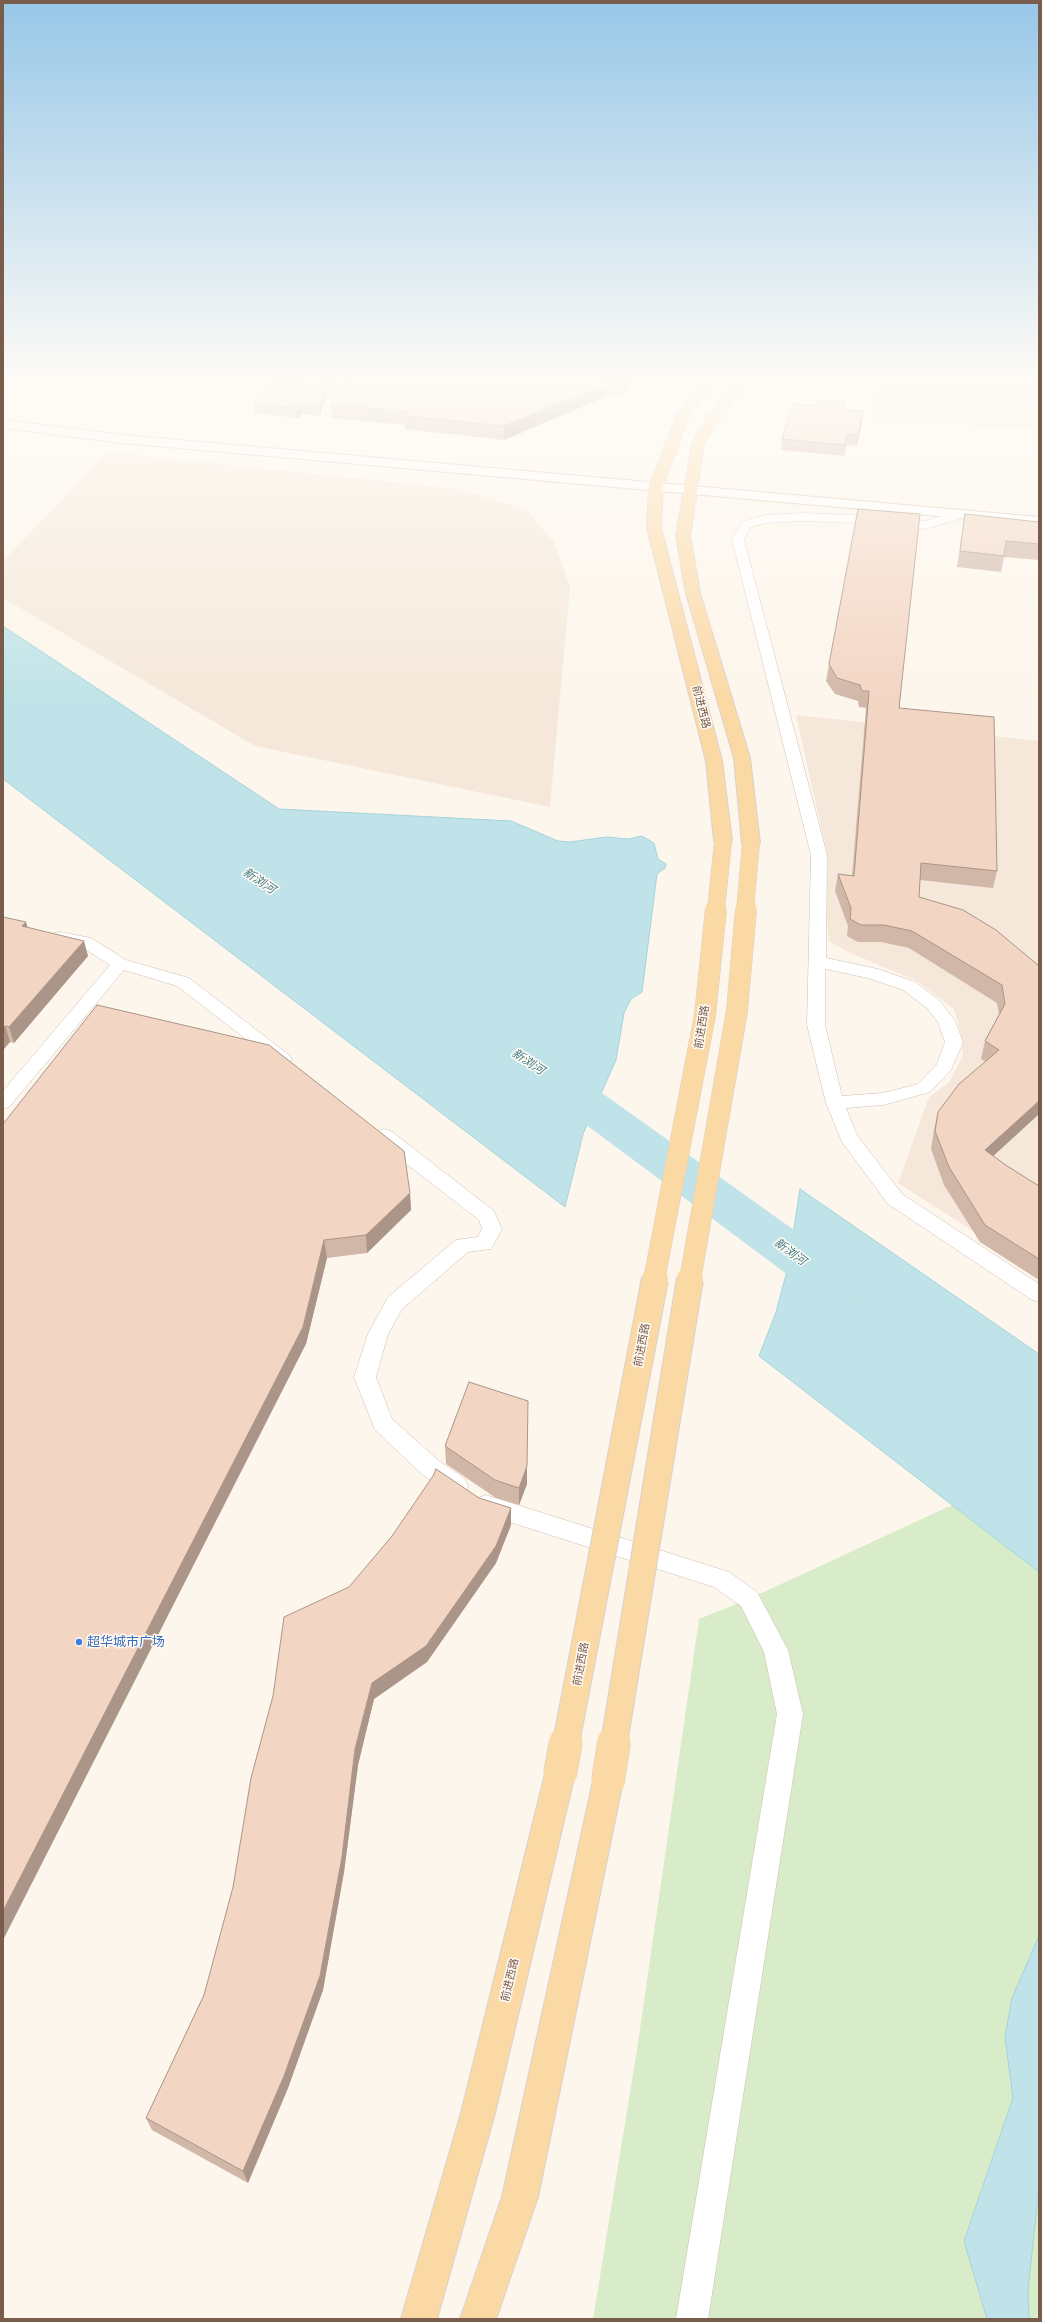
<!DOCTYPE html>
<meta charset="utf-8">
<style>
body{margin:0}
#map{position:relative;width:1042px;height:2322px;overflow:hidden;background:#fdf6ec;font-family:"Alegreya Sans",sans-serif}
canvas{display:block}
.frame{position:absolute;inset:0;border:4px solid #7a5c4d;pointer-events:none}
</style>
<div id="map">
<canvas width="1042" height="2322"></canvas>
<div class="frame"></div>
</div>
<script>
const ctx = document.querySelector('canvas').getContext('2d');
ctx.lineJoin = 'round';
function fill(path, color) { ctx.fillStyle = color; ctx.fill(path, 'evenodd'); }
const poly = rows => new Path2D(rows.map(r => 'M' + r).join(''));
function strokePath(path, color, width, dash) { ctx.strokeStyle = color; ctx.lineWidth = width; ctx.lineCap = dash ? 'butt' : 'round'; ctx.setLineDash(dash || []); ctx.stroke(path); }
function drawText(font, color, halo, rows, align = 'center') {
  ctx.font = font + ' "Alegreya Sans","Noto Sans SC",sans-serif'; ctx.lineWidth = 3; ctx.setLineDash([]); ctx.textBaseline = 'middle'; ctx.strokeStyle = halo; ctx.fillStyle = color; for (const [text, x, y, turn = 0] of rows) {
    ctx.save(); ctx.translate(x, y); ctx.rotate((+turn || 0) * Math.PI / 180); ctx.textAlign = isNaN(turn) ? turn : align; if (halo) ctx.strokeText(text, 0, 0); ctx.fillText(text, 0, 0); ctx.restore();
  }
}
fill(poly([
 [142,378,509,378,468,408],
 [878,378,1039,378,1039,430,871,419],
 [107,452,459,489,527,510,554,542,570,587,550,807,255,746,3,598,3,561],
 [796,715,1039,741,1039,1273,898,1183,929,1097,949,1082,963,1056,961,1033,954,1009,917,981,848,952,829,941,826,915,828,858]
]), '#f5e8da');
fill(poly([
 [952,1505,1039,1572,1039,2319,593,2319,637,2050,699,1619,749,1599]
]), '#d8ecc9');
const water = poly([
 [3,626,279,809,511,821,558,841,570,842,606,837,628,839,642,836,654,843,658,859,666,864,665,868,657,874,642,992,631,999,624,1013,616,1060,583,1134,565,1207,3,779,3,626],
 [800,1189,1039,1354,1039,1572,759,1356,776,1312,788,1267,800,1189],
 [1039,1936,1039,2188,1028,2289,1029,2319,987,2319,964,2241,1013,2098,1005,2037,1012,1998,1039,1936]
]);
fill(water, '#bfe3e8');
strokePath(water, '#a5d3da', 1);
fill(poly([
 [545,1059,560,1063,857,1275,864,1288,857,1301,840,1306,823,1301,530,1083,524,1073,530,1063,545,1059]
]), '#bfe3e8');
const street = poly([
 [962,510,968,514,966,517,925,529,880,524,802,521,767,523,751,527,744,540,827,855,826,958,878,969,915,982,939,1000,955,1021,963,1042,951,1070,930,1092,883,1105,846,1108,857,1135,902,1194,1039,1284,1039,1302,1032,1300,888,1204,842,1142,826,1103,807,1025,811,855,732,540,742,522,766,515,802,513,880,516,925,521,962,510],
 [825,969,868,978,903,990,927,1008,938,1022,945,1042,937,1064,918,1084,883,1093,842,1096,825,1025,825,969],
 [60,932,91,938,126,960,189,978,289,1055,292,1059,289,1063,283,1065,277,1063,177,986,124,970,9,1107,3,1109,3,1091,110,965,80,946,54,941,52,937,54,933,60,932],
 [384,1129,391,1131,494,1211,502,1229,491,1249,468,1252,402,1309,388,1334,376,1377,392,1419,439,1461,465,1479,468,1486,465,1493,457,1496,449,1493,423,1475,375,1430,354,1377,368,1334,388,1297,456,1240,478,1237,482,1229,479,1220,377,1141,375,1136,377,1131,384,1129],
 [486,1495,729,1572,757,1592,788,1650,803,1714,708,2319,676,2319,777,1714,764,1652,741,1606,714,1587,478,1512,475,1505,478,1498,486,1495]
]);
const secondary = poly([
 [3,420,123,435,1039,517,1039,525,123,443,3,428,3,420]
]);
const primary = poly([
 [708,378,721,378,689,416,663,486,661,528,722,761,732,841,729,845,723,846,717,845,714,841,706,761,647,528,649,486,677,415,708,378],
 [739,378,752,378,717,422,704,444,690,536,700,593,750,758,760,843,757,847,751,848,745,847,742,843,734,758,686,593,676,536,692,444,707,418,739,378],
 [560,1760,571,1764,575,1774,495,2113,437,2319,401,2319,461,2113,545,1774,549,1764,560,1760],
 [608,1767,619,1771,623,1781,538,2197,496,2319,460,2319,502,2197,593,1781,597,1771,608,1767]
]);
strokePath(street, '#d1beb0', 1);
strokePath(secondary, '#d6c0b0', 2);
strokePath(primary, '#dad1cd', 2);
fill(street, '#fff');
fill(secondary, '#fff');
fill(primary, '#fbd9a5');
const primaryBridgeFar3 = poly([
 [716,910,723,841],
 [745,910,751,843]
]);
const primaryBridgeFar2 = poly([
 [654,1280,705,1015,716,909],
 [690,1280,737,1011,746,909]
]);
const primaryBridgeFar1 = poly([
 [566,1743,655,1279],
 [614,1743,690,1279]
]);
const primaryBridge = poly([
 [560,1774,566,1742],
 [608,1781,614,1742]
]);
strokePath(primaryBridgeFar3, '#dad1cd', 18, []);
strokePath(primaryBridgeFar2, '#dad1cd', 22, []);
strokePath(primaryBridgeFar1, '#dad1cd', 28, []);
strokePath(primaryBridge, '#dad1cd', 34, []);
strokePath(primaryBridgeFar3, '#fbd9a5', 17);
strokePath(primaryBridgeFar2, '#fbd9a5', 21);
strokePath(primaryBridgeFar1, '#fbd9a5', 26);
strokePath(primaryBridge, '#fbd9a5', 33);
fill(poly([
 [331,378,320,416,301,414,298,418,255,413,254,404,300,384],
 [637,378,620,397,610,395,504,440,405,429,405,425,332,418,331,404],
 [845,402,844,410,863,411,862,422,857,446,846,445,844,456,781,450,782,439,816,406],
 [965,514,1039,522,1039,560,1004,557,1001,572,957,567],
 [829,664,899,708,997,871,993,888,920,880,919,897,1039,966,1039,1114,993,1156,1007,1166,1039,1186,1039,1280,980,1242,944,1185,931,1149,934,1130,938,1112,986,1062,981,1059,985,1041,999,1014,997,1003,909,948,881,942,858,942,847,936,848,926,835,891,838,874,852,876,866,708,859,707,858,701,835,694,826,681],
 [3,917,26,922,27,928,88,956,14,1043,10,1042,3,1050],
 [3,1124,410,1193,411,1210,367,1253,327,1258,306,1344],
 [445,1446,527,1484,519,1505,496,1498,446,1464],
 [479,1498,511,1508,511,1525,496,1563,427,1662,374,1699,358,1765,344,1872,323,1990,288,2088,248,2183,152,2130,146,2118,204,1995,349,1587]
]), '#d1b7a8');
fill(poly([
 [327,378,331,378,320,416,320,407],
 [625,378,637,378,620,397,620,383],
 [611,382,610,395,504,440,504,426],
 [300,405,301,414,298,418,297,408],
 [863,411,862,422,857,446,858,435],
 [847,434,846,445,844,456,845,445],
 [26,922,30,937,22,926],
 [84,941,88,956,14,1043,9,1027],
 [5,1026,10,1042,3,1050,3,1029],
 [1039,1101,1039,1114,980,1168,985,1150],
 [410,1193,411,1210,367,1253,366,1235],
 [324,1240,327,1258,306,1344,3,1940,3,1911],
 [527,1466,527,1484,519,1505,519,1488],
 [511,1508,511,1525,496,1563,427,1662,374,1699,358,1765,344,1872,323,1990,288,2088,248,2183,243,2171,372,1683]
]), '#aa9588');
const building = poly([
 [301,378,327,378,320,407,300,405,297,408,254,404,274,382,300,384,301,378],
 [353,378,625,378,620,383,611,382,504,426,405,416,408,412,331,404,353,378],
 [817,400,845,402,844,410,863,411,858,435,847,434,845,445,782,439,792,404,816,406,817,400],
 [858,509,920,514,899,708,994,717,997,871,921,863,919,897,963,910,996,930,1039,966,1039,1101,985,1150,1007,1166,1039,1186,1039,1259,985,1225,949,1167,935,1131,938,1112,959,1084,999,1050,985,1041,1005,1004,1002,985,912,931,884,925,861,925,850,919,851,908,838,874,854,876,869,691,862,691,860,685,837,678,829,664,858,509],
 [965,514,1039,522,1039,544,1006,541,1004,556,960,551,965,514],
 [3,917,26,922,22,926,84,941,9,1027,5,1026,3,1029,3,917],
 [97,1005,269,1045,404,1151,410,1193,366,1235,324,1240,303,1327,3,1911,3,1124,97,1005],
 [469,1382,528,1401,527,1466,519,1488,495,1480,445,1446,469,1382],
 [436,1469,479,1498,511,1508,496,1546,426,1646,372,1683,355,1749,342,1857,320,1976,284,2076,243,2171,146,2118,204,1995,233,1887,251,1778,273,1696,284,1617,349,1587,392,1536,433,1476,436,1469]
]);
fill(building, '#f3d5c3');
strokePath(building, '#aa9588', 1);
const sky = ctx.createLinearGradient(0, 0, 0, 704);
sky.addColorStop(0, '#97c7e8');
sky.addColorStop(0.54, '#fefbf6');
sky.addColorStop(1, '#fefbf600');
ctx.fillStyle = sky;
ctx.fillRect(0, 0, 1042, 704);
for (const [x, y, r, color] of [
 [79,1642,4,"#3f7fe0"]
]) { const dot = new Path2D(); dot.arc(x, y, r, 0, 2 * Math.PI); ctx.fillStyle = color; ctx.fill(dot); strokePath(dot, '#fffaf3', 1.5); }
drawText('11px', '#7a5c4d', '#fffaf3', [
 ["前进西路",701,707,76],
 ["前进西路",702,1027,-81],
 ["前进西路",642,1345,-79],
 ["前进西路",581,1664,-79],
 ["前进西路",510,1980,-76]
]);
drawText('italic 12px', '#437c86', '#fffaf3', [
 ["新浏河",259,881,34],
 ["新浏河",528,1062,34],
 ["新浏河",790,1252,36]
]);
drawText('13px', '#366cbe', '#fffaf3', [
 ["超华城市广场",87,1642]
], 'left');
</script>
